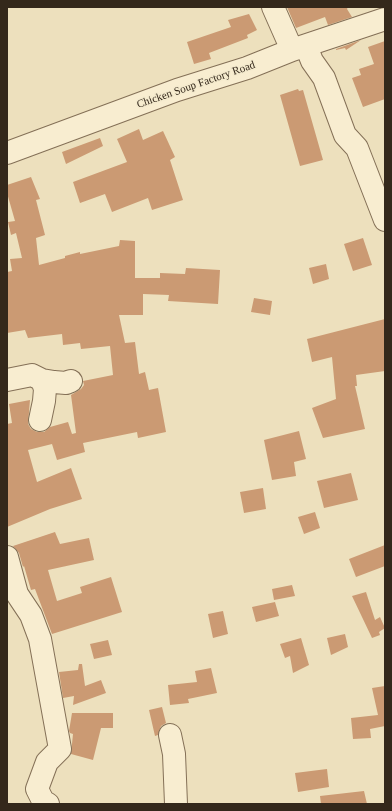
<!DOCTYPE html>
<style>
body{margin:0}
#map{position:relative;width:392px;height:811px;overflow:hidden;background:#ede0bd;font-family:"Times New Roman",serif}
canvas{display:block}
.frame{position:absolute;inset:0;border:8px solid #34281b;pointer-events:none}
</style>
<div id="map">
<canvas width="392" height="811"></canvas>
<div class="frame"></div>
</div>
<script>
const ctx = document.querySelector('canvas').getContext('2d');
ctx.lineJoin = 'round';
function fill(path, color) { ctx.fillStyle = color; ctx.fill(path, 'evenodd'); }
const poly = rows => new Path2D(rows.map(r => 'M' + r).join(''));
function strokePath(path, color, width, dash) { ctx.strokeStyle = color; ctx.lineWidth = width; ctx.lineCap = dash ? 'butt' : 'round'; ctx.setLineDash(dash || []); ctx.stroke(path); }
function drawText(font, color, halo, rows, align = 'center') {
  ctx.font = font + ' "Times New Roman",serif'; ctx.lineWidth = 3; ctx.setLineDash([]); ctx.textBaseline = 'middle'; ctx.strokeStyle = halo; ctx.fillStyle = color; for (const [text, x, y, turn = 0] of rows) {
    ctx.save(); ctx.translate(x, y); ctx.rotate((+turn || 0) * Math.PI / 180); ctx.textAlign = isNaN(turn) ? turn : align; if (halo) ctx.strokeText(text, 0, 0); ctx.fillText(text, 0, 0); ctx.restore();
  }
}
fill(poly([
 [287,7,348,7,347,9,352,17,328,25,325,17,296,28],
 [249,14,257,30,247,35,248,38,209,53,211,59,194,64,187,42,231,27,228,20],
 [361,40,346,50,345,48,336,50,336,49],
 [385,41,385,99,363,107,352,78,361,75,359,69,374,64,368,47],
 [298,89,299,91,303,90,323,160,300,166,280,95],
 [139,129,143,140,163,131,175,157,170,160,183,200,152,210,148,198,112,212,105,194,80,203,73,182,127,162,117,139],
 [100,138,103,146,66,164,62,152],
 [31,177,40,199,36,200,45,235,36,238,39,265,65,258,65,256,80,252,80,254,119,246,120,240,135,241,135,278,160,278,160,273,185,274,186,268,220,270,218,304,168,301,169,295,143,294,143,315,119,315,125,343,135,342,139,374,145,372,149,390,158,388,166,432,138,438,137,432,83,443,85,452,57,460,52,444,28,450,37,482,71,468,82,499,50,509,7,527,7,424,12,423,9,404,30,400,28,424,31,429,37,432,44,432,50,427,68,422,72,434,76,433,71,395,81,389,84,385,83,381,113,375,110,346,81,349,80,343,63,345,62,334,28,338,25,330,7,333,7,272,12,271,10,259,22,258,16,233,11,235,8,222,15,221,7,193,7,185],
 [363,238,372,265,353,271,344,244],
 [326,264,329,279,313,284,309,268],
 [254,298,272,301,270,315,251,312],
 [385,319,385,371,356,375,357,386,355,386,365,429,323,438,312,408,336,399,332,357,312,362,307,339],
 [299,431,306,459,294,462,296,476,272,480,264,440],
 [351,473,358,500,324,508,317,481],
 [263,488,266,509,244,513,240,492],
 [315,512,320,528,304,534,298,517],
 [55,532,60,544,89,538,94,560,48,570,57,601,82,593,80,587,111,577,122,612,52,634,35,589,31,590,24,566,23,567,19,553,13,546],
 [385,545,385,566,356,577,349,559],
 [292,585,295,596,274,600,272,589],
 [366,592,375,620,380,617,385,628,379,632,380,635,372,638,352,596],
 [275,602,279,616,256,622,252,607],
 [223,611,228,634,213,638,208,614],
 [345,634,348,647,331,655,327,638],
 [301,638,309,665,293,673,290,656,285,658,280,644],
 [108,640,112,655,94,659,90,644],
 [79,664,82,664,85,686,101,680,106,693,73,705,74,696,63,698,59,672,78,670],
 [211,668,217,693,188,699,189,703,170,705,168,685,197,682,195,671],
 [385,686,385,726,370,729,371,738,353,739,351,718,378,715,372,688],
 [162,707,166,723,161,726,158,735,155,736,149,710],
 [72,713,113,713,113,728,101,728,93,760,71,754,73,734,70,733,69,731],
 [327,769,329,787,298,792,295,773],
 [364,791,367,804,321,804,320,796]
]), '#cb9a73');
const minor = poly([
 [273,7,292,50],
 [306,46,312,61,324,78,345,135,357,148,385,220],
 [7,153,177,90,247,68,292,50,385,19],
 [7,380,32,375,42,380,54,382,66,383,71,381],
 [40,420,44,401,45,389,42,380],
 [7,557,17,594,31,615,40,639,60,749,47,762,37,789,43,801,48,804],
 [170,735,174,754,176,804]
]);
strokePath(minor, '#847057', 24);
strokePath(minor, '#f8edd0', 22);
drawText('11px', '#34281b', '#f4eacd', [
 ["Chicken Soup Factory Road",196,85,-19]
]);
</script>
